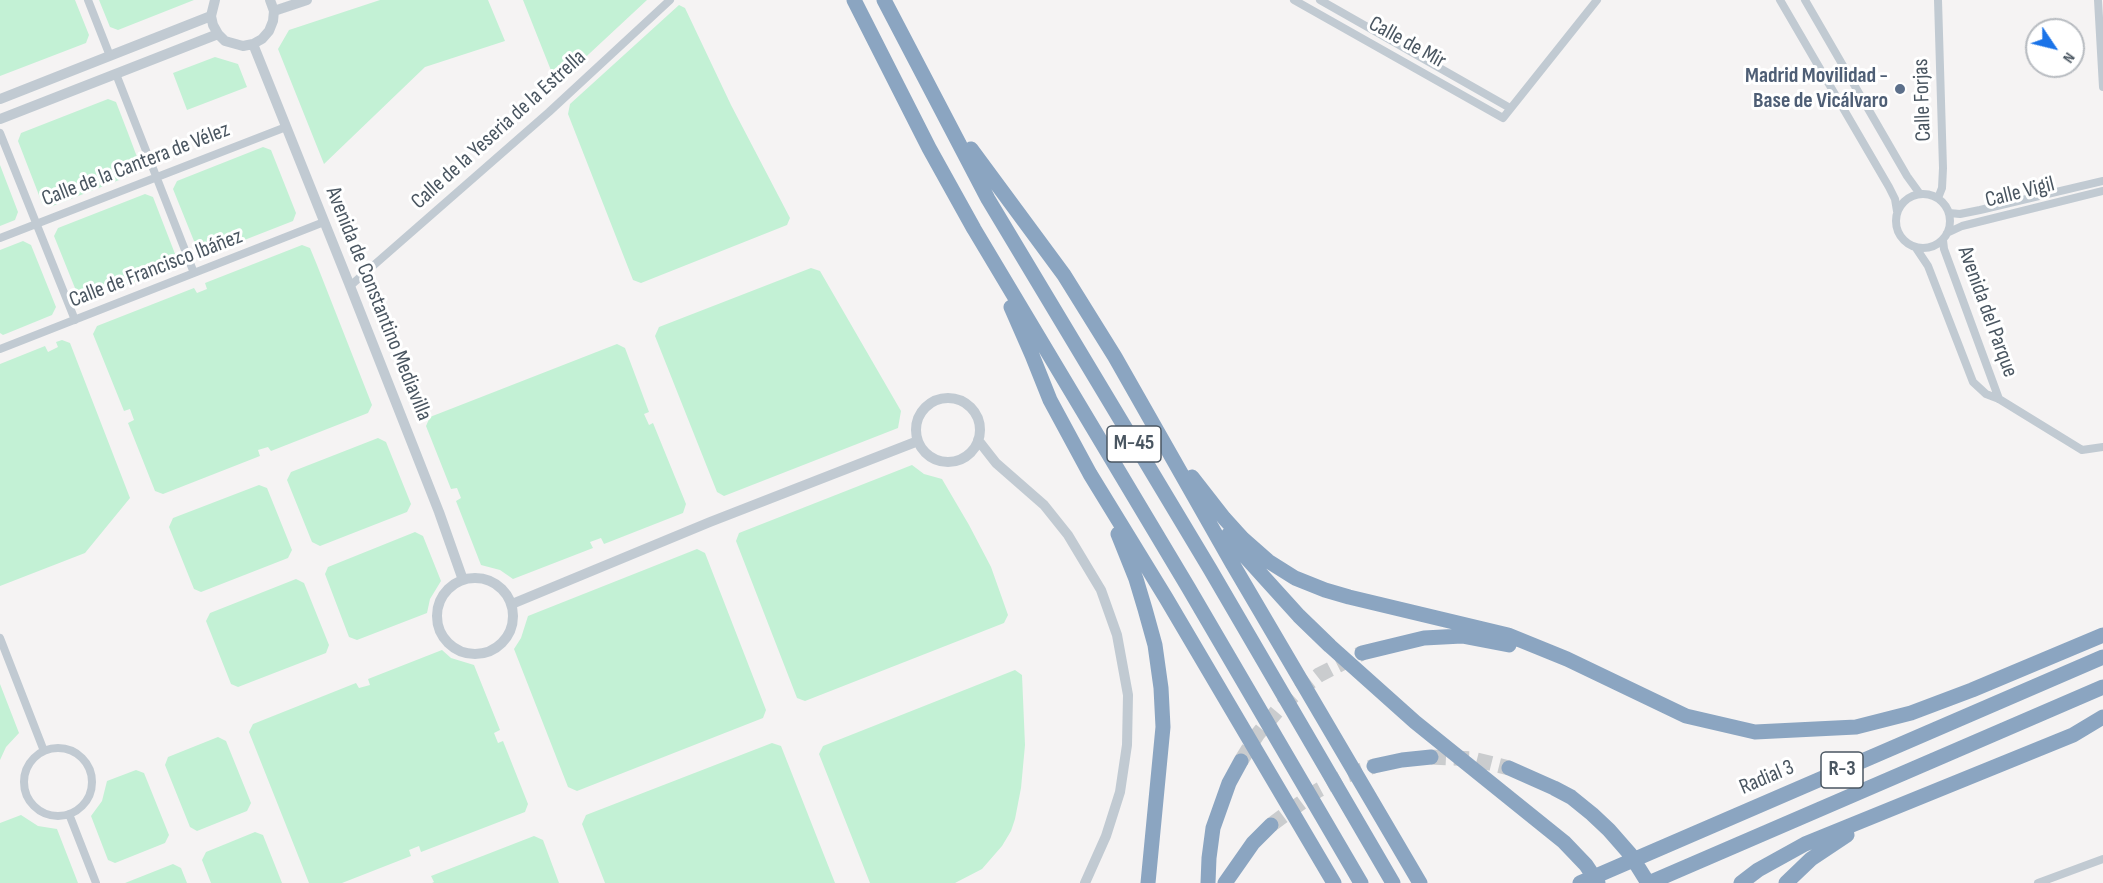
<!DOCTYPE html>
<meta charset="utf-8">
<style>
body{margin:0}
#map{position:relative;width:2103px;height:883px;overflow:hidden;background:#f5f3f3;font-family:"Sofia Sans Condensed",sans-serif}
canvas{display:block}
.north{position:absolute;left:2025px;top:18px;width:60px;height:60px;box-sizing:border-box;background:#fff;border:2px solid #b7bbc0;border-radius:50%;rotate:125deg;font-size:16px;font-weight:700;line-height:24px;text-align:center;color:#4a5661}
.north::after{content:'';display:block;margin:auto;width:21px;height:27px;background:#1a73e8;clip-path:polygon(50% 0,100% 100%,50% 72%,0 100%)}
</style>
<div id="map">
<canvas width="2103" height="883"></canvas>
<div class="north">N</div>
</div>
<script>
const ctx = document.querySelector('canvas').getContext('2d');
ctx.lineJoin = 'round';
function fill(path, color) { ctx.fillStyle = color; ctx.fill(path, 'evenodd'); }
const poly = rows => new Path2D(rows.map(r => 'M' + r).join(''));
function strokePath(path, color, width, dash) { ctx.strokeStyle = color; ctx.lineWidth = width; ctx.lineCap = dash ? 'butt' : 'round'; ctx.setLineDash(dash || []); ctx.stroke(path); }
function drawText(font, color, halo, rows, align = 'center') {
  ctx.font = font + ' "Sofia Sans Condensed",sans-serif'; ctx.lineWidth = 6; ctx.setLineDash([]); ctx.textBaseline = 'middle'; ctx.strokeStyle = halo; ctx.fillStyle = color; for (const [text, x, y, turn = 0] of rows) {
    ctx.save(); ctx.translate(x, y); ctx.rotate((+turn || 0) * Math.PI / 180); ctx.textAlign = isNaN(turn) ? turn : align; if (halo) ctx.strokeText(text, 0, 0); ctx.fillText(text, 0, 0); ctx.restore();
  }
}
fill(poly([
 [0,0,75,0,89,35,86,43,0,76],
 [99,0,194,0,118,30,110,27],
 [380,0,488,0,505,41,425,67,324,164,278,49,289,30],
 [523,0,647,0,561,80,554,78],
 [679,5,685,8,731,105,790,218,787,225,641,283,633,280,568,114,570,104],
 [215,57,238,64,247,87,187,110,173,73],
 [108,99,116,102,128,133,140,165,137,173,50,207,42,203,18,141,21,133],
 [263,147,271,150,296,213,293,221,206,255,198,251,173,189,177,181],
 [0,165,18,212,15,220,0,226],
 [145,194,153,197,177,259,174,267,87,301,79,298,54,236,58,228],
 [23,241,31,245,56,307,52,315,3,335,0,333,0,250],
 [302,245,310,248,317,265,372,405,368,413,271,451,268,447,258,450,260,456,163,494,155,491,128,423,134,420,130,409,124,411,93,334,97,326,194,288,197,293,207,289,205,283],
 [811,268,820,271,901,411,898,428,724,496,717,492,655,336,659,327],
 [62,340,70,343,130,498,85,553,0,586,0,364,45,346,48,352,58,347,56,342],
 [617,344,625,348,649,412,644,414,649,425,653,423,686,504,683,513,604,544,601,538,590,542,593,548,513,579,500,570,481,565,456,501,461,498,457,488,451,489,426,426,430,417],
 [378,438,386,442,411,504,407,512,320,546,312,542,287,480,291,472],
 [912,465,924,474,942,479,969,525,991,567,1008,615,1004,623,805,701,797,698,736,541,739,533],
 [259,485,267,488,292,550,288,558,201,592,194,589,169,527,173,518],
 [415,532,423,536,441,581,430,599,427,613,357,640,349,637,325,574,328,567],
 [697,549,705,553,766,710,763,718,577,791,568,787,514,649,521,638,528,616],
 [296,579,304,583,329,645,326,653,238,687,231,684,206,621,210,613],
 [442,650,451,658,474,665,500,730,494,733,498,743,503,741,528,804,525,812,421,852,419,846,409,850,411,856,342,883,309,883,249,732,253,724,356,683,359,688,370,685,368,679],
 [1015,670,1022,675,1025,745,1021,788,1015,819,1011,831,1002,846,982,869,955,883,870,883,819,754,823,746],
 [0,684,19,733,6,747,0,760],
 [218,737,226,741,251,803,247,811,197,831,190,827,165,765,168,757],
 [772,743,781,746,835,883,605,883,582,824,586,815],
 [136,770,144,773,169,835,165,843,115,863,108,860,91,816,102,801,107,781],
 [21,815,38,826,57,829,78,883,0,883,0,823],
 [255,832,263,835,282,883,211,883,202,860,206,852],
 [534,836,543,840,559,883,432,883,434,882,431,876],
 [173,864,181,868,187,883,125,883]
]), '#c3f1d5');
strokePath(poly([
 [1431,757,1473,759,1509,768],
 [1241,761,1257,735,1277,711,1296,693,1319,675,1362,653],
 [1271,825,1317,791,1345,776,1374,766]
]), '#caccce', 15, [15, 8]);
strokePath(poly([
 [88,0,110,56],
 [1294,0,1503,118,1597,0],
 [1320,0,1510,108],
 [1780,0,1889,187,1895,199,1897,211],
 [1805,0,1907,176,1920,194],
 [1938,0,1943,168,1942,188,1938,198],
 [2098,0,2103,87],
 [116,74,194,273],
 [0,133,75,320],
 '1896 221a27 27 0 1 1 54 0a27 27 0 1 1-54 0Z',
 [1949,213,1960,214,1980,210,2103,181],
 [1947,233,1962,226,2103,191],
 [0,238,286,127],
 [1943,240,1944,249,1999,399],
 [1916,248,1928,266,1973,382,1986,394,1999,399,2082,450,2103,447],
 [350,286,549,112,670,0],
 [0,349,324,222],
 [0,638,44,751],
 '24 782a34 34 0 1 1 68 0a34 34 0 1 1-68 0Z',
 [69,814,96,883],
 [2038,883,2103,859]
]), '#c1cad2', 8);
strokePath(poly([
 [215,0,211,16,213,25,218,34,225,41,243,46,253,44,262,39,269,31,273,21,274,11,270,0],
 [274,11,307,0],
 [253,44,350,286,439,512,463,580],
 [0,99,211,16],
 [0,119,218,34],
 '916 430a32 32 0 1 1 64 0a32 32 0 1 1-64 0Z',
 [978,440,996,463,1044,505,1068,535,1101,590,1117,635,1128,695,1127,745,1120,792,1106,836,1085,883],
 '437 616a38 38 0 1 1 76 0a38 38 0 1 1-76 0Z',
 [512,604,710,522,918,441]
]), '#c1cad2', 10);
strokePath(poly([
 [854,0,929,148,974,229,1188,587,1361,883],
 [884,0,988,199,1210,569,1393,883],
 [971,149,1064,275,1115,357,1232,563,1420,883],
 [1011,307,1032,355,1050,400,1090,474,1166,598,1334,883],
 [1192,477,1224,518,1243,539,1268,561,1295,578,1325,590,1349,597,1508,635,1567,659,1686,716,1755,732,1856,727,1911,713,1972,690,2103,635],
 [1118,534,1136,579,1145,609,1155,645,1161,688,1163,727,1148,883],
 [1229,534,1242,553,1299,616,1330,646,1415,722,1564,842,1586,865,1598,883],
 [1362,653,1424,638,1462,636,1509,645],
 [1374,766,1402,760,1431,757],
 [1509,768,1554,788,1571,797,1592,814,1609,830,1630,854,1648,883],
 [1208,883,1209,858,1213,828,1229,783,1241,761],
 [1225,883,1253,843,1271,825],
 [1580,883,2103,657],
 [1649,883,2103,687],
 [1741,883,1758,870,1805,844,2073,735,2103,717],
 [1786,883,1811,859,1847,835]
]), '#8ba5c1', 15);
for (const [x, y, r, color] of [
 [1900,89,6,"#5c6f8a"]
]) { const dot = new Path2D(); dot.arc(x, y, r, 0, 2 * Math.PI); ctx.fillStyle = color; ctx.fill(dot); strokePath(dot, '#fff', 2); }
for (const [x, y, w] of [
 [1134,444,54],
 [1842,770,42]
]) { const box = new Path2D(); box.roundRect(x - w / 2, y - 18, w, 36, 4.5); ctx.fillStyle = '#fff'; ctx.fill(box); strokePath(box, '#4a5661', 1.5); }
drawText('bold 21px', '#4a5661', null, [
 ["M-45",1134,444],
 ["R-3",1842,770]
]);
drawText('22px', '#4a5661', '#fff', [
 ["Calle de Mir",1407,43,29],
 ["Calle Forjas",1923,100,-92],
 ["Calle de la Yeseria de la Estrella",499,130,-42],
 ["Calle de la Cantera de Vélez",136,165,-21],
 ["Calle Vigil",2020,193,-14],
 ["Calle de Francisco Ibáñez",156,269,-21],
 ["Avenida de Constantino Mediavilla",378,304,68],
 ["Avenida del Parque",1987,312,70],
 ["Radial 3",1767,778,-23]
]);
drawText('bold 22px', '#4e5e75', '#fff', [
 ["Madrid Movilidad -",1888,76],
 ["Base de Vicálvaro",1888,101]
], 'right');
</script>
